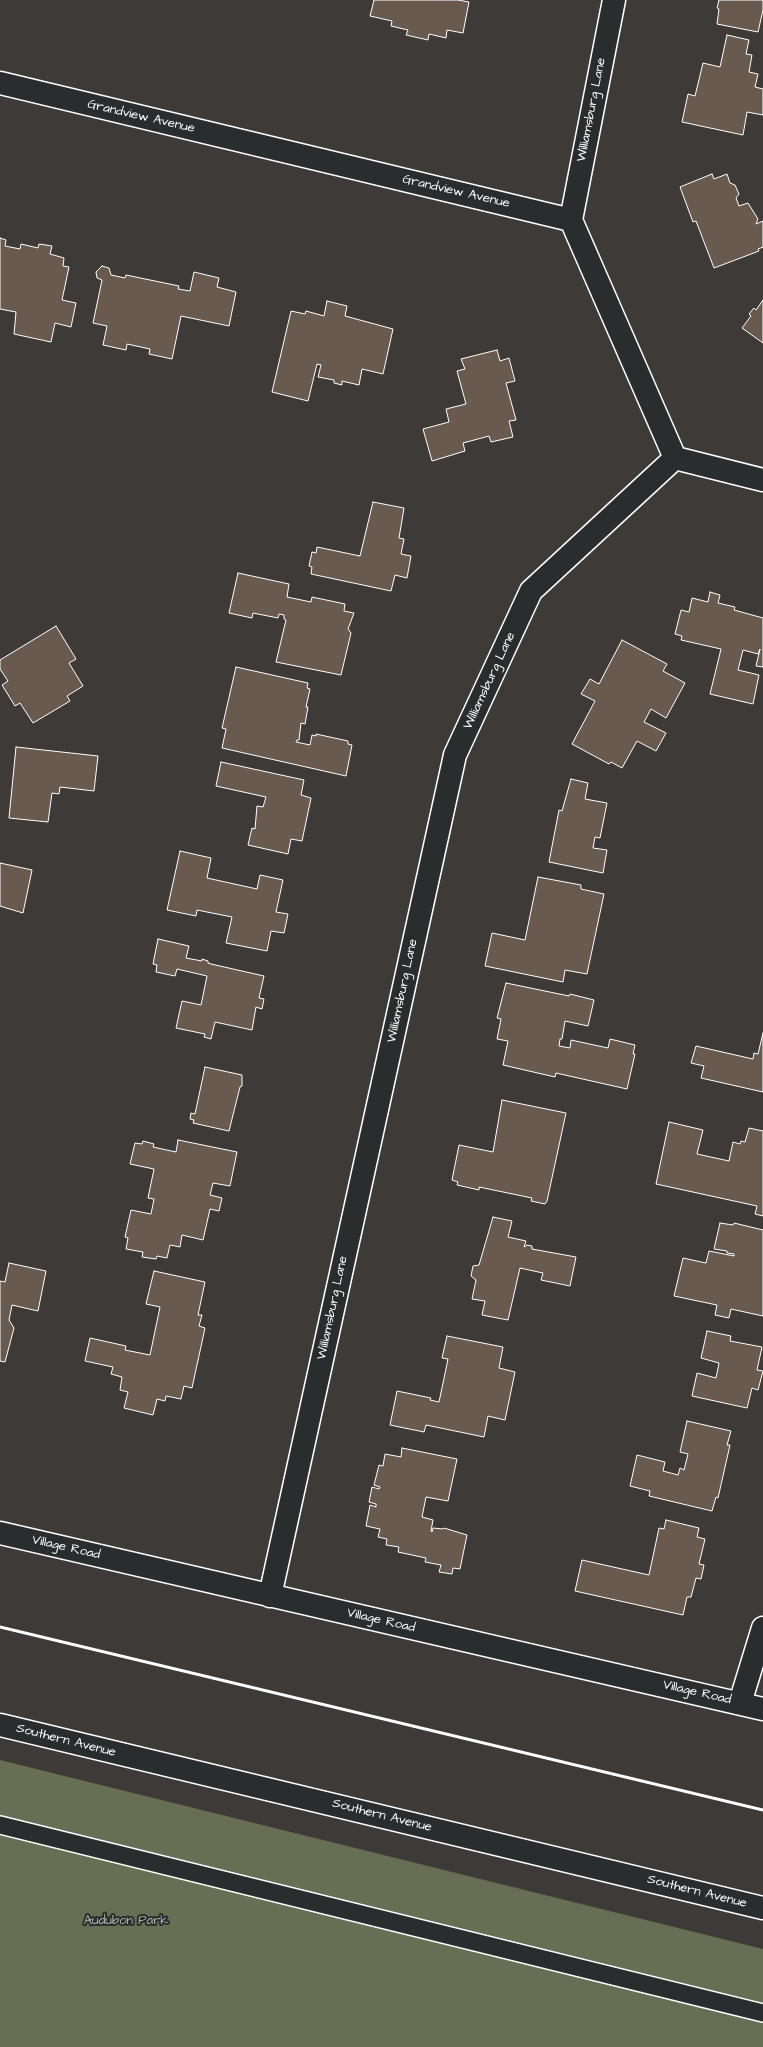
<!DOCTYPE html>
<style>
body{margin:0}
canvas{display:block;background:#3d3a38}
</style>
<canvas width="763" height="2047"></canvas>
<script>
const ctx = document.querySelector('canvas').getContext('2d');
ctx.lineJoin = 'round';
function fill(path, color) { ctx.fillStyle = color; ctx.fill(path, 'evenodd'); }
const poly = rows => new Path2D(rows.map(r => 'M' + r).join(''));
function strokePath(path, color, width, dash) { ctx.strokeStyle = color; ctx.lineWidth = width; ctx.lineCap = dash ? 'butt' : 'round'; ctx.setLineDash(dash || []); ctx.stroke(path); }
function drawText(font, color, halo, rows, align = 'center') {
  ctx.font = font + ' "Architects Daughter",sans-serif'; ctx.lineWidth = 4; ctx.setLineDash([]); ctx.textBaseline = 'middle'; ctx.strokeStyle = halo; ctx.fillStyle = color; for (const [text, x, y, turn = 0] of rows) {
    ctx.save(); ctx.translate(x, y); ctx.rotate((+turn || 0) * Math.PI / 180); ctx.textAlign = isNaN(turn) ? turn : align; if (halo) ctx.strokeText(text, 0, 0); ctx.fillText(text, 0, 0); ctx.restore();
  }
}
fill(poly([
 [0,1760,763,1949,763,2047,0,2047]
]), '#666e53');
const building = poly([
 [374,0,458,0,469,2,463,33,447,30,446,38,429,34,428,40,406,35,408,30,391,26,392,21,370,16,374,0],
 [719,0,763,0,763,10,758,32,717,24,719,9,717,8,719,0],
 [727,35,749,40,746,54,752,55,749,72,758,74,755,87,763,89,763,115,747,112,743,135,682,122,688,94,695,96,703,63,720,67,727,35],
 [712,174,714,179,727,174,730,183,735,185,739,194,736,198,739,206,748,203,758,219,756,224,763,221,763,247,758,249,759,251,714,268,696,221,693,222,680,187,712,174],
 [0,238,6,240,5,246,20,249,21,244,38,248,39,244,52,246,50,254,64,258,63,266,69,267,62,300,76,303,71,327,55,323,51,342,14,334,16,312,0,309,0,238],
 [102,266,109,268,111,275,125,278,126,275,179,286,178,289,190,291,194,272,219,278,217,287,236,292,229,326,181,316,172,359,149,354,150,349,127,344,126,350,103,345,107,326,93,323,102,280,97,278,96,272,102,266],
 [763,300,763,343,742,328,751,316,749,314,754,308,756,310,763,300],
 [327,301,347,306,345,316,393,329,383,374,362,369,359,385,342,381,342,385,334,383,334,380,318,377,321,365,317,364,308,401,272,392,291,311,305,314,306,311,324,316,327,301],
 [497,350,500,361,509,358,515,381,506,383,516,420,509,421,513,437,491,442,489,436,463,443,465,451,432,461,423,429,449,422,446,409,466,404,457,371,465,369,461,359,497,350],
 [373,502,404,508,399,538,404,539,401,554,411,556,407,578,395,575,391,591,311,574,312,567,309,566,312,552,316,553,317,547,360,556,373,502],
 [238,573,289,584,287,597,311,602,312,597,345,604,344,611,354,613,348,629,351,633,341,675,276,662,286,620,284,619,284,615,279,614,278,618,253,613,252,618,229,613,238,573],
 [710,592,720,595,718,603,735,607,734,610,763,618,763,667,756,666,760,649,758,654,743,650,738,670,759,675,753,704,710,694,721,649,681,640,682,636,675,634,681,610,689,612,692,598,708,602,710,592],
 [56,626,76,659,69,663,83,686,67,696,70,701,33,723,20,703,15,706,2,685,8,681,0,669,0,660,56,626],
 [622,640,667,664,663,671,685,683,666,718,651,709,644,722,666,733,656,751,637,741,622,768,611,762,609,764,572,744,595,701,581,694,590,679,599,684,622,640],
 [236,667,308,683,307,688,310,689,306,707,308,707,305,724,301,723,299,740,297,740,296,742,310,745,312,735,316,736,316,734,348,741,348,744,352,745,346,776,222,748,226,729,222,728,236,667],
 [16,747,98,756,94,791,60,787,59,794,52,793,48,822,9,818,16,747],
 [221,762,304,780,301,795,311,798,302,841,291,839,288,854,248,845,252,828,255,829,257,806,263,807,266,797,216,786,221,762],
 [571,779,588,783,585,799,607,803,600,838,595,837,593,848,607,850,603,873,549,862,559,810,562,811,571,779],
 [180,851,211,858,207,878,257,889,260,875,283,880,276,912,288,914,284,933,271,931,267,951,226,943,232,917,197,910,196,916,167,910,180,851],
 [0,863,32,870,23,913,0,906,0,863],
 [538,877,581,885,581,889,604,894,587,974,565,970,563,982,485,966,492,933,525,940,538,877],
 [158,939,189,946,186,958,202,961,202,959,208,961,208,963,211,964,264,976,259,998,264,999,262,1009,256,1007,252,1030,215,1022,211,1039,204,1037,205,1034,176,1028,182,1001,201,1005,207,976,177,969,175,976,156,972,157,965,153,964,158,939],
 [506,983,569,996,570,994,594,1000,588,1026,565,1021,562,1039,560,1039,559,1046,570,1048,571,1040,608,1048,610,1039,635,1045,633,1054,635,1054,627,1089,556,1073,555,1077,503,1065,508,1041,497,1039,501,1019,497,1018,506,983],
 [763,1033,763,1092,701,1078,704,1066,691,1063,696,1046,753,1059,754,1053,758,1054,763,1033],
 [205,1067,242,1075,242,1086,240,1087,229,1131,193,1123,194,1120,190,1119,191,1113,195,1114,205,1067],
 [502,1100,566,1113,547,1201,545,1204,531,1201,532,1198,479,1187,479,1190,457,1185,458,1182,452,1180,459,1145,493,1152,502,1100],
 [669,1122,703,1130,697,1154,729,1161,733,1142,740,1144,741,1141,745,1142,749,1128,763,1131,763,1216,755,1214,757,1206,656,1184,669,1122],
 [178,1140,237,1152,230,1186,213,1183,210,1195,222,1198,219,1211,210,1209,203,1240,182,1235,180,1247,170,1245,167,1258,157,1256,156,1259,142,1257,143,1252,126,1249,128,1238,125,1237,131,1210,151,1214,154,1199,148,1198,154,1169,130,1164,135,1143,142,1144,143,1141,154,1144,153,1147,176,1152,178,1140],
 [493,1217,512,1221,508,1237,526,1241,524,1247,527,1245,532,1246,532,1249,576,1257,570,1286,541,1280,543,1273,520,1268,508,1320,482,1315,485,1301,472,1299,476,1280,471,1276,473,1266,479,1265,493,1217],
 [720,1223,733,1225,734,1223,763,1230,763,1316,731,1309,729,1318,715,1315,717,1305,674,1296,683,1258,706,1263,709,1251,734,1256,734,1254,727,1253,727,1251,714,1249,720,1223],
 [9,1263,46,1271,38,1311,12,1305,9,1320,14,1328,5,1362,0,1361,0,1281,5,1282,9,1263],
 [154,1271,205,1282,198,1315,202,1315,199,1326,205,1328,192,1388,184,1386,181,1399,166,1396,165,1401,157,1399,153,1415,124,1408,128,1392,120,1390,122,1377,111,1374,113,1367,85,1361,90,1338,126,1346,125,1350,150,1355,160,1307,146,1304,154,1271],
 [707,1331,731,1336,730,1341,762,1347,757,1370,763,1371,758,1390,752,1388,747,1408,692,1396,697,1373,716,1378,719,1363,701,1358,707,1331],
 [447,1336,503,1347,499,1368,515,1372,505,1420,488,1416,484,1437,426,1425,424,1432,390,1425,397,1391,431,1398,430,1400,439,1402,448,1359,442,1358,447,1336],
 [687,1421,731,1431,727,1445,730,1445,718,1498,716,1497,712,1511,649,1496,650,1491,630,1486,637,1455,665,1462,663,1471,678,1475,680,1468,684,1470,688,1454,680,1452,687,1421],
 [402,1448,457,1459,448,1501,426,1497,422,1517,433,1520,431,1531,432,1532,433,1528,443,1529,444,1528,467,1535,460,1569,453,1568,452,1574,439,1572,441,1565,425,1562,426,1558,398,1552,399,1547,386,1545,387,1539,378,1537,380,1529,366,1526,370,1505,376,1507,376,1504,369,1502,372,1487,379,1489,380,1487,374,1485,379,1465,383,1466,385,1454,401,1457,402,1448],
 [666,1520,699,1528,697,1537,705,1539,699,1564,704,1565,701,1579,696,1578,691,1597,687,1597,683,1615,575,1591,582,1560,649,1575,659,1528,664,1529,666,1520]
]);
fill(building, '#685a4f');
strokePath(building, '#fff', 1);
const lane = poly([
 [0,1825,763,2013]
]);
const street = poly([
 [0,83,571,220,675,458,763,480],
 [571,220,614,0],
 [0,1533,763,1709],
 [270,1596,455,755,531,591,675,458],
 [740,1703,763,1628]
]);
const secondary = poly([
 [0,1725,763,1908]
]);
strokePath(lane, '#fff', 20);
strokePath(street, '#fff', 25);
strokePath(secondary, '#fff', 25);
strokePath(lane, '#2a2d2e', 17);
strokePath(street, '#2a2d2e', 22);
strokePath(secondary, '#2a2d2e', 22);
strokePath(poly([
 [0,1627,763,1810]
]), '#fff', 3);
drawText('13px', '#fff', '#2a2d2e', [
 ["Williamsburg Lane",592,110,-79],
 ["Grandview Avenue",141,117,13],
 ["Grandview Avenue",456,192,13],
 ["Williamsburg Lane",490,681,-65],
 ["Williamsburg Lane",403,991,-78],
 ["Williamsburg Lane",333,1308,-78],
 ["Village Road",66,1548,13],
 ["Village Road",381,1621,13],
 ["Village Road",697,1693,13],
 ["Southern Avenue",66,1741,14],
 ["Southern Avenue",382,1816,14],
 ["Southern Avenue",697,1892,14]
]);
drawText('13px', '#b2b6a9', '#2a2d2e', [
 ["Audubon Park",126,1921]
]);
</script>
